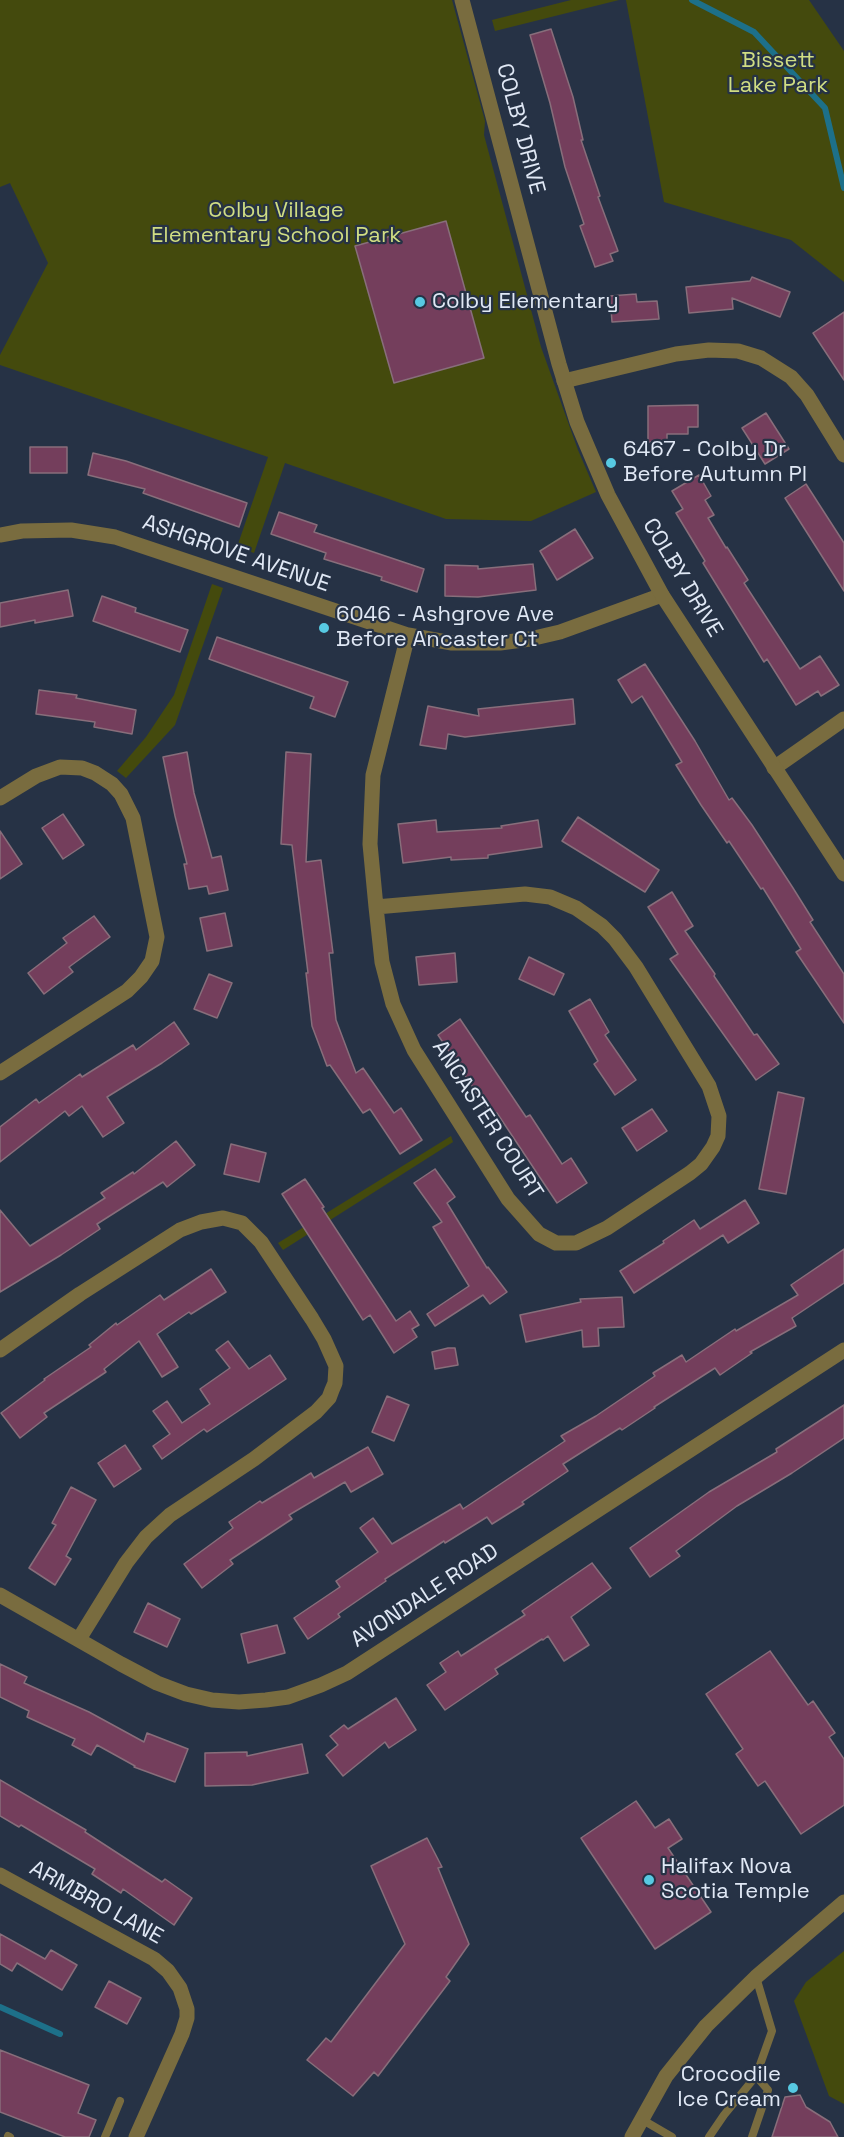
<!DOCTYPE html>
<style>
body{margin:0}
canvas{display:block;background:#263245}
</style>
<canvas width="844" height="2137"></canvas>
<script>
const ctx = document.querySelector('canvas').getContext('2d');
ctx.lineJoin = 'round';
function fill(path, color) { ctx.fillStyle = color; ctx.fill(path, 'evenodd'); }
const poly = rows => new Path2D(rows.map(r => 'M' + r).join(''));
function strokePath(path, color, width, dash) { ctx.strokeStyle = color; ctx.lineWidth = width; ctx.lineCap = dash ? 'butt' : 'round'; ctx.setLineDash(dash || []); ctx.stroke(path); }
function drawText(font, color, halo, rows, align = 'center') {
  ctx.font = font + ' "Space Grotesk",sans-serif'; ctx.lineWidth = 4.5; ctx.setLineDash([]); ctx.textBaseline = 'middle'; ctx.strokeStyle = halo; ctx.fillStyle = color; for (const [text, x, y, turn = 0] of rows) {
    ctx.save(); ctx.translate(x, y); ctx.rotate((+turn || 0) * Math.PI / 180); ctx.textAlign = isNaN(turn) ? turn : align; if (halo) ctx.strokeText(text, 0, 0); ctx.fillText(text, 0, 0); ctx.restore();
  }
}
fill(poly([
 [0,0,452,0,485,121,484,135,541,347,578,450,596,492,531,521,446,519,285,463,254,553,237,547,268,457,0,365,0,355,48,263,10,183,0,187],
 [571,0,619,0,495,31,492,20],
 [626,0,809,0,844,51,844,282,791,240,664,202],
 [212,584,223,588,175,725,126,778,117,771,146,737,174,695],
 [451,1136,453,1142,283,1250,278,1243],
 [844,1951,844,2104,829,2096,794,2001,806,1982]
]), '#444a0d');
strokePath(poly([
 [692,0,754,32,825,108,844,188],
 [0,2007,60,2034]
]), '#1d7089', 6);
const building = poly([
 [551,29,573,97,583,140,581,140,600,196,598,197,618,251,610,254,613,261,595,267,580,226,584,224,565,167,550,103,530,35,551,29],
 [446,221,484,358,394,383,355,246,446,221],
 [752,277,790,292,780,317,732,298,733,309,689,313,686,287,750,281,752,277],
 [636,294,637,302,657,301,659,319,612,322,610,296,636,294],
 [844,312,844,380,813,333,844,312],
 [698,405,698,427,688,427,688,434,667,434,667,442,648,442,648,406,698,405],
 [766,413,789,449,765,464,742,428,766,413],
 [30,447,67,447,67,473,30,473,30,447],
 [93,453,126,461,247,503,239,527,143,493,145,489,88,475,93,453],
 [699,475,711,496,705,500,714,515,708,518,726,548,727,547,748,580,744,583,800,669,820,656,839,685,821,696,818,691,796,705,767,659,764,662,703,563,705,561,676,513,683,509,672,491,699,475],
 [806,484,844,543,844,591,785,498,806,484],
 [279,512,317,525,314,532,424,569,417,592,381,580,382,577,324,559,326,553,271,534,279,512],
 [575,529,593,558,557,580,540,551,575,529],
 [533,564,536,590,478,597,445,596,445,565,478,566,478,569,533,564],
 [68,590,73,616,35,623,35,620,0,627,0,603,68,590],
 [102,596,136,608,135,612,188,630,180,652,93,621,102,596],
 [217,637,348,682,335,717,310,708,314,697,209,659,217,637],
 [645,664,695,741,729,800,732,798,752,825,793,888,813,920,810,922,844,974,844,1023,796,952,801,949,763,888,761,889,729,841,727,843,701,805,676,765,682,762,642,696,632,703,618,680,645,664],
 [39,690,77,695,76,698,136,710,132,734,94,727,95,722,36,714,39,690],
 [573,699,575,724,465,737,448,734,446,749,420,745,428,706,479,716,478,709,573,699],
 [187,752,194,793,212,858,221,856,228,890,209,894,207,886,189,889,184,864,187,864,175,816,163,757,187,752],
 [286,752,311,754,306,862,321,860,333,953,329,953,336,1020,356,1073,363,1068,394,1113,401,1108,422,1140,400,1154,370,1109,363,1113,330,1065,327,1066,312,1026,306,973,308,973,292,845,281,844,286,752],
 [63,814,84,845,63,859,42,828,63,814],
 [578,817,659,870,645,892,562,841,578,817],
 [436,820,437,832,502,828,501,826,538,820,542,847,488,855,488,858,451,860,451,857,403,863,398,824,436,820],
 [0,831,22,864,0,879,0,831],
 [672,892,693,926,685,931,715,974,714,976,754,1035,757,1034,779,1064,756,1080,670,959,678,954,648,907,672,892],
 [225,913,232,946,207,951,200,918,225,913],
 [94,916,110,937,69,967,73,972,44,994,28,973,67,943,63,938,94,916],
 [455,953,457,982,419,985,416,957,455,953],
 [529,957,564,974,554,995,519,979,529,957],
 [209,974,232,983,217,1018,194,1009,209,974],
 [590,999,609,1032,605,1035,636,1080,615,1095,594,1064,598,1061,569,1011,590,999],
 [460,1019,526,1117,530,1115,562,1164,571,1158,587,1183,557,1203,497,1113,492,1116,438,1035,460,1019],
 [174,1022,189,1044,162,1063,107,1097,124,1123,103,1137,82,1106,69,1116,65,1111,0,1162,0,1127,36,1099,39,1103,80,1074,82,1077,133,1045,136,1050,174,1022],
 [778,1092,804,1098,786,1194,759,1189,778,1092],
 [652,1109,667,1131,637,1151,622,1128,652,1109],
 [176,1141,195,1165,167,1187,163,1182,97,1224,100,1229,61,1255,0,1292,0,1210,30,1246,105,1198,101,1193,133,1172,134,1174,176,1141],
 [231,1144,266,1153,259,1182,224,1174,231,1144],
 [435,1169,455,1197,447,1203,487,1268,488,1267,507,1292,490,1304,483,1295,435,1326,427,1314,469,1286,433,1227,442,1222,414,1183,435,1169],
 [305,1179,324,1207,322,1208,396,1321,410,1311,419,1325,412,1329,417,1337,394,1353,370,1315,363,1320,282,1194,305,1179],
 [745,1200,759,1223,728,1243,723,1235,634,1293,620,1271,664,1243,663,1241,694,1220,700,1229,745,1200],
 [844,1249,844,1283,792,1318,796,1326,750,1352,752,1353,720,1375,715,1368,654,1407,655,1408,622,1430,620,1428,563,1464,568,1471,522,1502,524,1504,492,1524,487,1517,445,1543,444,1541,385,1579,386,1581,338,1614,340,1617,308,1639,294,1618,340,1587,336,1581,378,1552,360,1528,373,1518,392,1544,460,1504,463,1509,565,1441,561,1436,596,1416,655,1376,653,1373,682,1355,686,1362,735,1329,736,1331,798,1295,791,1285,844,1249],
 [211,1269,226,1292,191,1314,189,1312,157,1334,178,1367,162,1377,139,1341,104,1369,106,1372,44,1413,47,1417,20,1438,1,1413,45,1380,44,1379,91,1347,89,1345,116,1323,117,1325,160,1295,164,1300,211,1269],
 [622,1297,624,1327,598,1328,599,1346,583,1347,582,1330,526,1342,520,1315,581,1302,580,1299,622,1297],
 [228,1341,249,1369,270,1355,286,1379,207,1432,204,1429,162,1459,153,1446,170,1434,153,1411,167,1401,182,1423,210,1404,200,1389,230,1368,216,1350,228,1341],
 [448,1348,455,1348,458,1365,435,1369,432,1352,448,1348],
 [387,1396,409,1405,394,1441,372,1432,387,1396],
 [844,1405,844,1438,792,1473,737,1506,676,1551,680,1556,650,1577,630,1548,709,1492,777,1452,776,1449,844,1405],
 [125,1445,141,1469,114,1487,98,1463,125,1445],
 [368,1447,383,1474,351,1492,345,1482,289,1515,292,1519,230,1560,233,1564,202,1588,184,1564,233,1528,229,1522,260,1501,262,1503,311,1473,314,1478,368,1447],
 [71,1487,96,1500,66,1556,71,1559,55,1585,29,1568,56,1525,52,1523,71,1487],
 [592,1563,611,1588,571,1617,589,1645,564,1661,548,1636,543,1640,542,1639,495,1669,498,1674,445,1710,427,1685,446,1672,440,1663,458,1651,461,1656,525,1615,522,1611,592,1563],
 [148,1603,180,1619,167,1647,134,1632,148,1603],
 [277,1625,285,1653,248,1663,241,1634,277,1625],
 [770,1651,808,1705,813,1701,835,1733,829,1737,844,1759,844,1805,801,1834,765,1781,758,1786,736,1754,743,1749,706,1694,770,1651],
 [0,1664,27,1677,24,1683,89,1712,144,1742,147,1733,188,1749,175,1782,134,1767,135,1766,97,1745,91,1755,72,1745,75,1739,27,1717,29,1711,0,1697,0,1664],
 [396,1698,416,1730,389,1748,385,1742,343,1776,326,1755,338,1745,330,1736,344,1725,348,1729,396,1698],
 [302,1744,308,1773,252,1785,205,1786,205,1753,247,1752,247,1756,302,1744],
 [0,1780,86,1830,85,1832,162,1882,165,1879,192,1898,174,1925,123,1889,121,1893,92,1874,95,1869,21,1825,19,1827,0,1816,0,1780],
 [636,1801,655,1828,669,1819,682,1839,668,1848,711,1912,655,1949,581,1838,636,1801],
 [427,1838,442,1867,438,1868,469,1944,446,1977,450,1981,378,2076,374,2072,353,2096,307,2060,326,2038,331,2042,405,1944,371,1866,427,1838],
 [0,1934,45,1959,51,1950,77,1965,62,1990,17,1963,12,1971,0,1964,0,1934],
 [109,1981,141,1998,127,2024,95,2007,109,1981],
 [0,2050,89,2085,78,2113,96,2120,89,2137,65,2137,0,2112,0,2050],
 [800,2095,806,2107,830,2122,838,2137,772,2137,785,2097,800,2095]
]);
fill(building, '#743e5c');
strokePath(building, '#886e7b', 1.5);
strokePath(poly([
 [641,2119,672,2137],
 [8,2136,10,2137],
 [105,2137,120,2101],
 [709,2137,724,2115,756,2076],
 [752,2137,768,2090,756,2076,772,2031,756,1977]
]), '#796c3f', 8);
strokePath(poly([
 [564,381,676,354,709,350,738,351,761,358,791,377,807,395,844,455],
 [0,535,22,531,71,530,115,537,408,635,452,643,500,643,530,639,560,632,662,595],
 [774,768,844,719],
 [0,798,36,776,60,767,82,768,95,773,112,784,121,794,133,818,157,937,152,961,141,977,127,991,0,1073],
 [525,894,550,897,576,908,602,926,615,939,636,967,709,1086,719,1116,718,1136,713,1147,701,1164,690,1173,607,1228,576,1243,556,1243,539,1234,508,1199,414,1050,393,1004,382,962,376,907,525,894],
 [376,907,370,844,373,775,408,635],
 [0,1350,80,1294,180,1230,201,1222,223,1218,242,1223,261,1242,312,1319,324,1339,336,1366,335,1383,332,1390,329,1398,316,1412,254,1459,170,1515,146,1537,126,1563,79,1639],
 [0,1595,121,1664,157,1683,186,1694,212,1700,239,1702,266,1700,288,1697,321,1685,347,1673,844,1350],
 [0,1875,154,1959,168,1971,180,1988,187,2009,187,2018,182,2034,136,2137]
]), '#796c3f', 15);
strokePath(poly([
 [462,0,559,364,577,422,608,495,662,595,844,874],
 [632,2137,666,2076,706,2026,756,1977,844,1902]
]), '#796c3f', 15);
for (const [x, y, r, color] of [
 [420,302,6,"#57c9e2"],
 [611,463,6,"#57c9e2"],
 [324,628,6,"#57c9e2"],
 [649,1880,6,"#57c9e2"],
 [793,2088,6,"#57c9e2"]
]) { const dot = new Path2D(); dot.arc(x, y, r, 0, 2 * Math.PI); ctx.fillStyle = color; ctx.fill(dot); strokePath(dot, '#263245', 2); }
drawText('22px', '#d0dd83', '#263245', [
 ["Bissett",778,61],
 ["Lake Park",778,86],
 ["Colby Village",276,211],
 ["Elementary School Park",276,236]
]);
drawText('22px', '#e0e8f5', '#263245', [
 ["COLBY DRIVE",520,129,75],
 ["ASHGROVE AVENUE",236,554,19],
 ["COLBY DRIVE",682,578,59],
 ["ANCASTER COURT",487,1120,57],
 ["AVONDALE ROAD",425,1596,-33],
 ["ARMBRO LANE",96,1903,29]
]);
drawText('22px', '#e0e8f5', '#263245', [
 ["Colby Elementary",432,302],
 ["6467 - Colby Dr",623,450],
 ["Before Autumn Pl",623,475],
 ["6046 - Ashgrove Ave",336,615],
 ["Before Ancaster Ct",336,640],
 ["Halifax Nova",661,1867],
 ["Scotia Temple",661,1892],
 ["Crocodile",781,2075,"right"],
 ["Ice Cream",781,2100,"right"]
], 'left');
</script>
